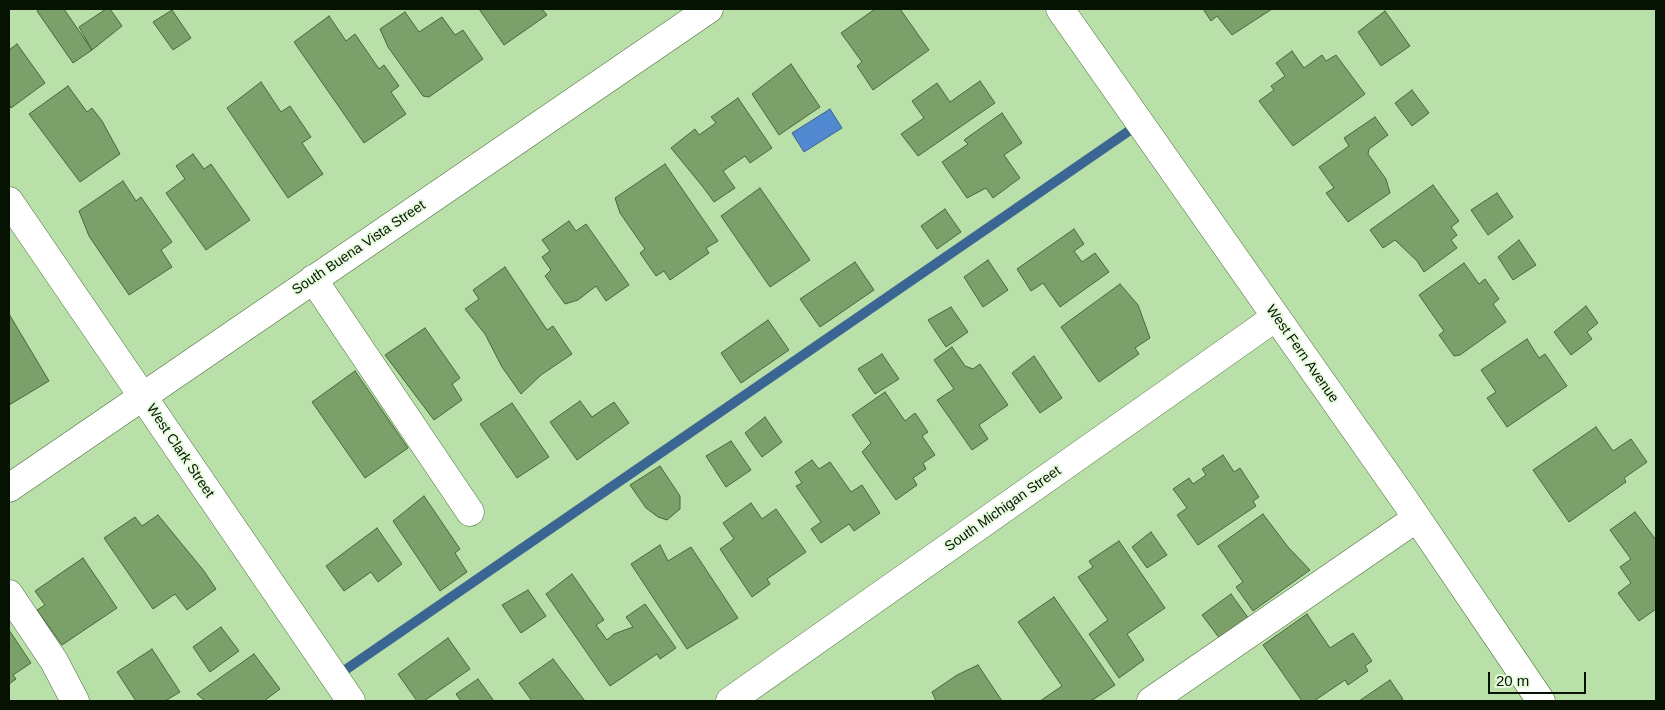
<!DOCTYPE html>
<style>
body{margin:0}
#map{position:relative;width:1665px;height:710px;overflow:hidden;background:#b9e0a8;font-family:Helvetica,sans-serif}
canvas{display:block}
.frame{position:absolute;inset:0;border:10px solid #061302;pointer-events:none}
.scale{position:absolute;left:1488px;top:672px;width:98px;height:22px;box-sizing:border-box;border:2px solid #061302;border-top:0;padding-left:6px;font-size:15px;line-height:18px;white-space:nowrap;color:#061302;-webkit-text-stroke:4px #e7fbde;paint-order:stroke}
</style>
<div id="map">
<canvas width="1665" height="710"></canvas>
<div class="frame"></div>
<div class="scale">20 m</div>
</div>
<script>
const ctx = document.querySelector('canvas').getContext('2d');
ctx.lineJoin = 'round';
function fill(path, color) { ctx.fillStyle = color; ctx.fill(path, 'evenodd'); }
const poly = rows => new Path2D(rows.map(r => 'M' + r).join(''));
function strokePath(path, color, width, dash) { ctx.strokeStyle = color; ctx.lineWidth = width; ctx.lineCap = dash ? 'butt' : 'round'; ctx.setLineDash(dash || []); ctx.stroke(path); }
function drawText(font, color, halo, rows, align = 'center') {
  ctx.font = font + ' Helvetica,sans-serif'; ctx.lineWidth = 4; ctx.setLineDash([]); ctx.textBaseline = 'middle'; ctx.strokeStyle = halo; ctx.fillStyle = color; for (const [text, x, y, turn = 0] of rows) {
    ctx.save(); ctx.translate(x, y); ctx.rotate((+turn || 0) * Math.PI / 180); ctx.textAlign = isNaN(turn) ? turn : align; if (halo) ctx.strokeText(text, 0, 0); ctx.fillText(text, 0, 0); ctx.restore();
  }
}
const water = poly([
 [830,109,842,128,804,152,792,133,830,109]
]);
fill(water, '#5288d0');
strokePath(water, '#3b6592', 1);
strokePath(poly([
 [335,677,1139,124]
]), '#3b6592', 10);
const building = poly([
 [40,9,64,9,92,50,73,63,37,11,40,9],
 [106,9,110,9,122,26,92,50,79,27,106,9],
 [479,9,542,9,547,15,504,45,479,9],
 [875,9,900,9,929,50,873,90,857,66,862,62,841,33,875,9],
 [1203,9,1272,9,1232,35,1217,16,1211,21,1203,9],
 [172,10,191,38,173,50,153,22,172,10],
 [1385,11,1410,46,1381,66,1358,32,1385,11],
 [405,12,419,32,442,17,455,35,463,30,483,59,429,97,423,96,388,47,380,29,405,12],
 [329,16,346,41,355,34,379,69,384,65,399,86,391,92,406,114,364,143,294,42,329,16],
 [17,44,45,83,11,108,9,104,9,50,17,44],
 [1292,51,1304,68,1322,55,1326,61,1336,55,1365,94,1293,146,1259,101,1274,90,1271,86,1285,76,1276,63,1292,51],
 [791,64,820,107,779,135,752,94,791,64],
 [980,81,995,103,918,156,901,134,924,118,912,101,937,83,950,102,980,81],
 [261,82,281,112,290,106,311,137,302,143,323,174,288,198,227,108,261,82],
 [68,86,87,112,92,108,102,121,120,154,80,182,29,114,68,86],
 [1412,90,1429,113,1412,126,1395,103,1412,90],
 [738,98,772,148,750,163,745,156,723,171,735,188,714,202,703,187,671,148,695,129,699,135,716,123,711,117,738,98],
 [1002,113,1022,143,1004,155,1020,178,993,198,986,188,967,198,942,162,968,144,964,140,1002,113],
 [1375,117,1388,135,1369,149,1368,154,1386,179,1390,193,1348,222,1326,193,1334,188,1319,167,1349,146,1344,138,1375,117],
 [193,154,204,169,211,164,250,220,206,250,166,193,185,179,176,166,193,154],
 [665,164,718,241,706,248,709,253,670,280,664,271,656,276,640,253,645,249,620,213,615,198,665,164],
 [123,181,136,201,141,197,172,242,161,250,172,267,129,295,89,236,79,211,123,181],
 [1433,185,1459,221,1451,227,1457,235,1451,240,1457,248,1424,272,1417,261,1395,240,1383,248,1370,230,1433,185],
 [760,188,810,260,770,287,721,216,760,188],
 [1497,193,1513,217,1488,235,1471,210,1497,193],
 [945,209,961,232,937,249,921,226,945,209],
 [569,221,576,231,586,224,629,285,606,301,596,286,578,300,565,304,545,276,551,270,542,257,550,251,542,240,569,221],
 [1074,229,1084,244,1074,251,1082,262,1095,253,1109,272,1060,307,1043,283,1031,291,1017,269,1074,229],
 [1519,240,1536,265,1513,280,1498,257,1519,240],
 [988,260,1008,290,983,307,964,277,988,260],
 [855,262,874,290,820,327,800,299,855,262],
 [1464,263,1479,284,1485,279,1499,299,1493,304,1506,322,1460,355,1454,356,1439,335,1444,331,1419,295,1464,263],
 [505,267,547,330,553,326,572,354,541,375,521,394,502,367,485,334,465,309,479,299,473,290,505,267],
 [1120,284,1138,305,1150,338,1135,348,1139,354,1099,382,1061,327,1120,284],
 [1586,306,1598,323,1587,332,1592,339,1571,355,1554,332,1586,306],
 [951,307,968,332,946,347,928,320,951,307],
 [9,314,49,381,9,405,9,314],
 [768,320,789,350,741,383,721,353,768,320],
 [425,328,460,378,452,384,462,400,434,420,385,355,425,328],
 [1527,339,1539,358,1545,354,1567,386,1507,427,1487,398,1496,392,1481,370,1527,339],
 [952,347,965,366,973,369,980,364,1008,405,979,425,988,439,972,450,937,400,954,389,934,360,952,347],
 [882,354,899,379,875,394,858,369,882,354],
 [1034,356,1062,398,1040,413,1012,373,1034,356],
 [355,371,408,448,365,478,312,402,355,371],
 [885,392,905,421,915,413,928,432,922,436,935,455,923,463,926,469,913,478,917,485,896,500,862,452,871,443,852,415,885,392],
 [580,401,592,417,614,402,629,423,577,460,550,422,580,401],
 [512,403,549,457,517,478,480,424,512,403],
 [765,417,782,442,762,457,745,433,765,417],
 [1596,427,1613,451,1631,439,1647,462,1624,478,1626,482,1569,522,1533,470,1596,427],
 [731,441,751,470,726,487,706,456,731,441],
 [1223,455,1234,472,1240,468,1259,497,1253,501,1256,506,1198,545,1177,515,1187,508,1173,489,1189,478,1193,484,1206,475,1202,469,1223,455],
 [812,460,819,469,830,462,851,492,862,485,880,513,854,531,849,524,821,543,811,529,821,522,796,486,802,483,795,472,812,460],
 [660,466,680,496,680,509,667,520,658,517,646,508,630,485,660,466],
 [424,496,460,549,455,553,467,572,440,591,393,521,424,496],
 [751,503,762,519,776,509,806,552,767,579,770,584,752,597,720,549,734,539,723,523,751,503],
 [1635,512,1656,540,1656,609,1639,621,1618,593,1631,583,1620,567,1631,559,1610,530,1635,512],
 [1263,514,1288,547,1310,570,1253,611,1236,587,1243,582,1218,546,1263,514],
 [158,515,204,571,216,589,187,610,175,594,153,609,104,538,135,517,142,526,158,515],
 [377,528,402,564,378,582,371,572,344,591,326,566,377,528],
 [1151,532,1167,555,1147,568,1132,547,1151,532],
 [1119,541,1165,608,1127,634,1144,660,1119,678,1089,634,1108,620,1078,577,1093,567,1089,561,1119,541],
 [660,545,668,561,691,547,738,618,687,649,631,564,660,545],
 [83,558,117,608,62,645,37,610,45,605,35,591,83,558],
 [572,574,604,620,596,625,607,640,614,634,633,627,626,617,645,604,676,648,660,659,657,654,610,686,546,594,572,574],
 [528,590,546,616,521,633,502,605,528,590],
 [1231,594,1249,619,1220,639,1202,615,1231,594],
 [1054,597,1115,685,1091,701,1040,701,1062,686,1018,622,1054,597],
 [1307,614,1330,648,1353,633,1372,661,1365,666,1368,671,1348,685,1345,680,1314,701,1302,701,1263,645,1307,614],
 [221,627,239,651,210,672,193,647,221,627],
 [9,630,31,663,13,675,16,679,9,684,9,630],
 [448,638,470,669,424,701,417,701,398,674,448,638],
 [152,649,180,692,165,701,136,701,117,672,152,649],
 [254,654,280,689,264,701,205,701,197,694,254,654],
 [553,659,585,701,532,701,519,683,553,659],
 [978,665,1002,701,936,701,932,692,957,675,978,665],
 [478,679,494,701,461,701,456,694,478,679],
 [1390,680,1403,699,1399,701,1359,701,1390,680]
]);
fill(building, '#7ca06a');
strokePath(building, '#476836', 1);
const minor = poly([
 [1060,9,1406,502,1541,701],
 [9,201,351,701],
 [313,279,470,512],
 [9,488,709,9],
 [9,594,54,661,75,701],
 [730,701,1276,317],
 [1151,701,1417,518]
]);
strokePath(minor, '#4a6c39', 29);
strokePath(minor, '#fff', 28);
drawText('14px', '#061302', '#e7fbde', [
 ["South Buena Vista Street",359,248,-34],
 ["West Fern Avenue",1302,354,55],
 ["West Clark Street",180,451,56],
 ["South Michigan Street",1003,509,-35]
]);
</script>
